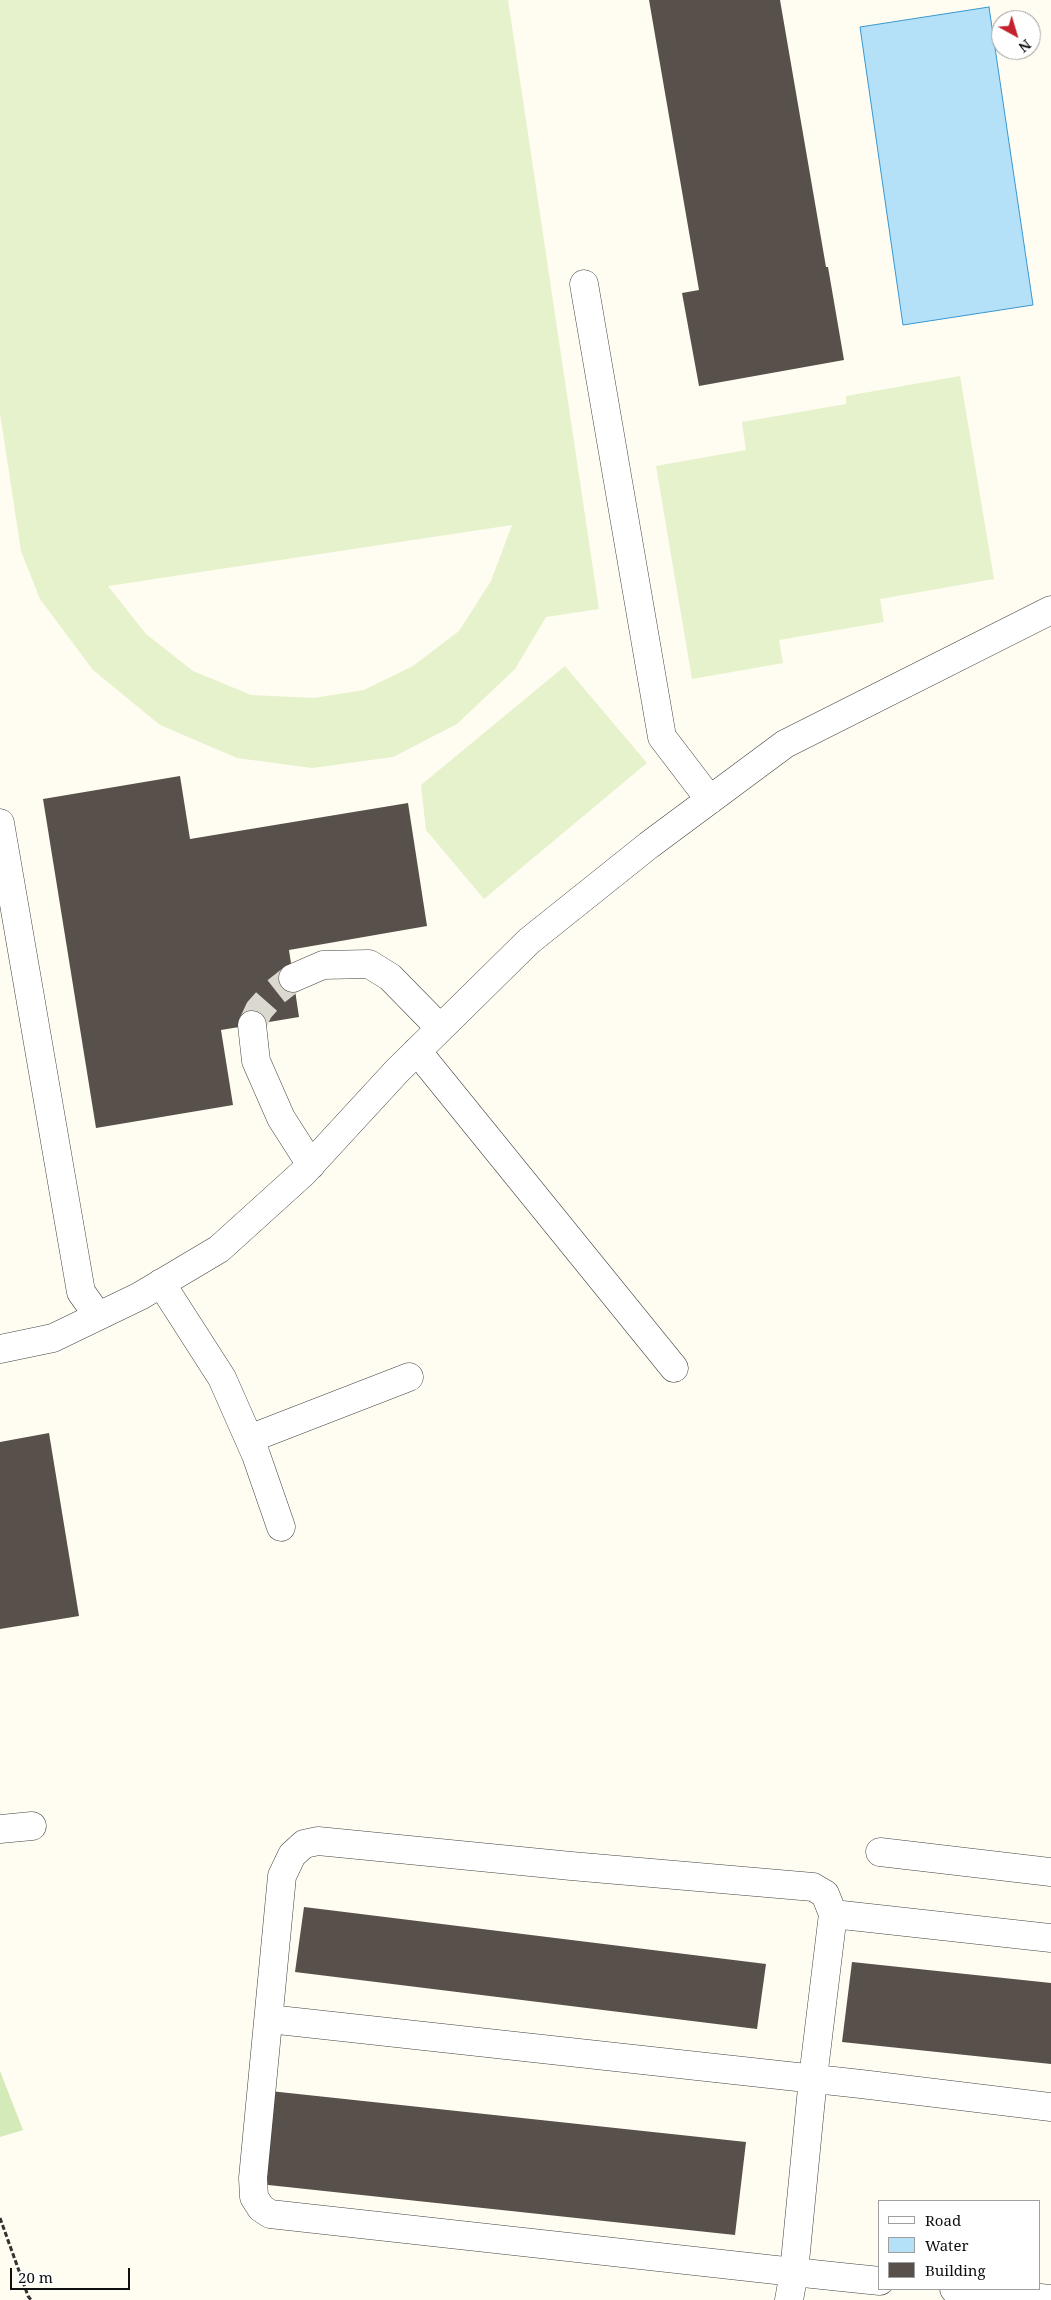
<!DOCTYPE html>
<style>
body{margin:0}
#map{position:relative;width:1051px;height:2300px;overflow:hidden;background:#fffcf1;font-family:"Noto Serif",serif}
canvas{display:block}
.legend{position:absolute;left:878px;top:2200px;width:162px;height:90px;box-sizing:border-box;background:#fff;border:1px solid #9f9f9f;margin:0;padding:6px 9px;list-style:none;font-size:15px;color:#0f0f0f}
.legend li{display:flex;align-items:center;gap:10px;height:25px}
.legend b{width:25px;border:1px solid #9f9f9f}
.north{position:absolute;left:991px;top:10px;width:50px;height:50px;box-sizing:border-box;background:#fff;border:1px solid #9f9f9f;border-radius:50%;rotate:141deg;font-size:14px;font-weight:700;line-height:20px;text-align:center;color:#0f0f0f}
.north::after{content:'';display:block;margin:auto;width:18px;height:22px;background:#c4212d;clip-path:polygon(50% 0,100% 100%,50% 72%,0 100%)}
.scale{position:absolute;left:10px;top:2268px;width:120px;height:22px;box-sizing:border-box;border:2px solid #0f0f0f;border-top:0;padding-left:6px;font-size:15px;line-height:18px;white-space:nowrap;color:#0f0f0f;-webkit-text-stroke:4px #fff;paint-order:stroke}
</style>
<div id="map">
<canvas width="1051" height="2300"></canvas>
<ul class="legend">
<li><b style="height:6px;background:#fff"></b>Road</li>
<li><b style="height:14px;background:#b4e0f8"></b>Water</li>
<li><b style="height:14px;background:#58504b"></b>Building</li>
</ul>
<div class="north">N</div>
<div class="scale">20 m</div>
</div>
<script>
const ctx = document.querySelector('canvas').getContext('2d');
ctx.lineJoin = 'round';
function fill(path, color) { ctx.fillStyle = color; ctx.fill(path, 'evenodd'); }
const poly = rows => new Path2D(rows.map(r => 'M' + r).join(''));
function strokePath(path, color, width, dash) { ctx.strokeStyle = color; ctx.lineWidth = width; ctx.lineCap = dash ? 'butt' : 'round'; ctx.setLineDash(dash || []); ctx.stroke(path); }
fill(poly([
 [0,2071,23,2130,0,2137]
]), '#d4ebb9');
fill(poly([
 [0,0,508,0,599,609,546,617,515,669,457,724,393,757,312,768,237,758,160,725,93,670,40,599,21,551,0,413],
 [512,525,491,581,459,631,413,666,364,690,314,698,251,695,193,671,146,634,108,586],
 [960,376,994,579,880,599,884,622,779,640,783,663,692,679,656,466,746,450,742,422,846,404,846,396],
 [565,666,647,763,484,899,426,830,421,785]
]), '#e5f2cb');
const water = poly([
 [989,7,1033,305,903,325,860,27,989,7]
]);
fill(water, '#b4e0f8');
strokePath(water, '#3898d2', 1);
fill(poly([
 [649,0,780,0,826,267,828,267,844,360,699,386,682,293,699,290],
 [180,776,190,839,408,803,427,926,289,950,299,1017,221,1030,233,1105,96,1128,43,799],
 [49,1433,79,1616,0,1629,0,1442],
 [304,1907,766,1964,757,2029,295,1972],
 [852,1962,1051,1983,1051,2064,842,2042],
 [270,2091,746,2142,735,2235,259,2184]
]), '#58504b');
strokePath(poly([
 [252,1025,259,1010,274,993,293,978]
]), '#dbd8cf', 28, [28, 14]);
const minor = poly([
 [584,284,662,737,710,800],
 [0,823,81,1292,98,1316],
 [293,978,323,965,369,964,390,977,440,1028],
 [252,1025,256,1061,281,1118,311,1165],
 [417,1051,674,1368],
 [161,1283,222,1378,256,1455,281,1527],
 [0,1349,53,1338,140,1296,219,1249,303,1173,397,1071,529,941,649,845,785,744,1051,610],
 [249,1439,409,1377],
 [0,1829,32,1826],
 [880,1852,1051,1872],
 [833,1914,1051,1938],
 [269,2019,861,2084,1051,2107],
 [954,2289,1051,2299],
 [789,2300,794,2272,813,2078,833,1914,825,1894,813,1887,571,1866,318,1841,304,1844,292,1855,282,1876,253,2178,254,2197,261,2208,270,2214,794,2272,841,2277,880,2281]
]);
strokePath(minor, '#424242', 29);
strokePath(poly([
 [0,2218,28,2296,31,2300]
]), '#313131', 3, [5, 2.5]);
strokePath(minor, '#fff', 28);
</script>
